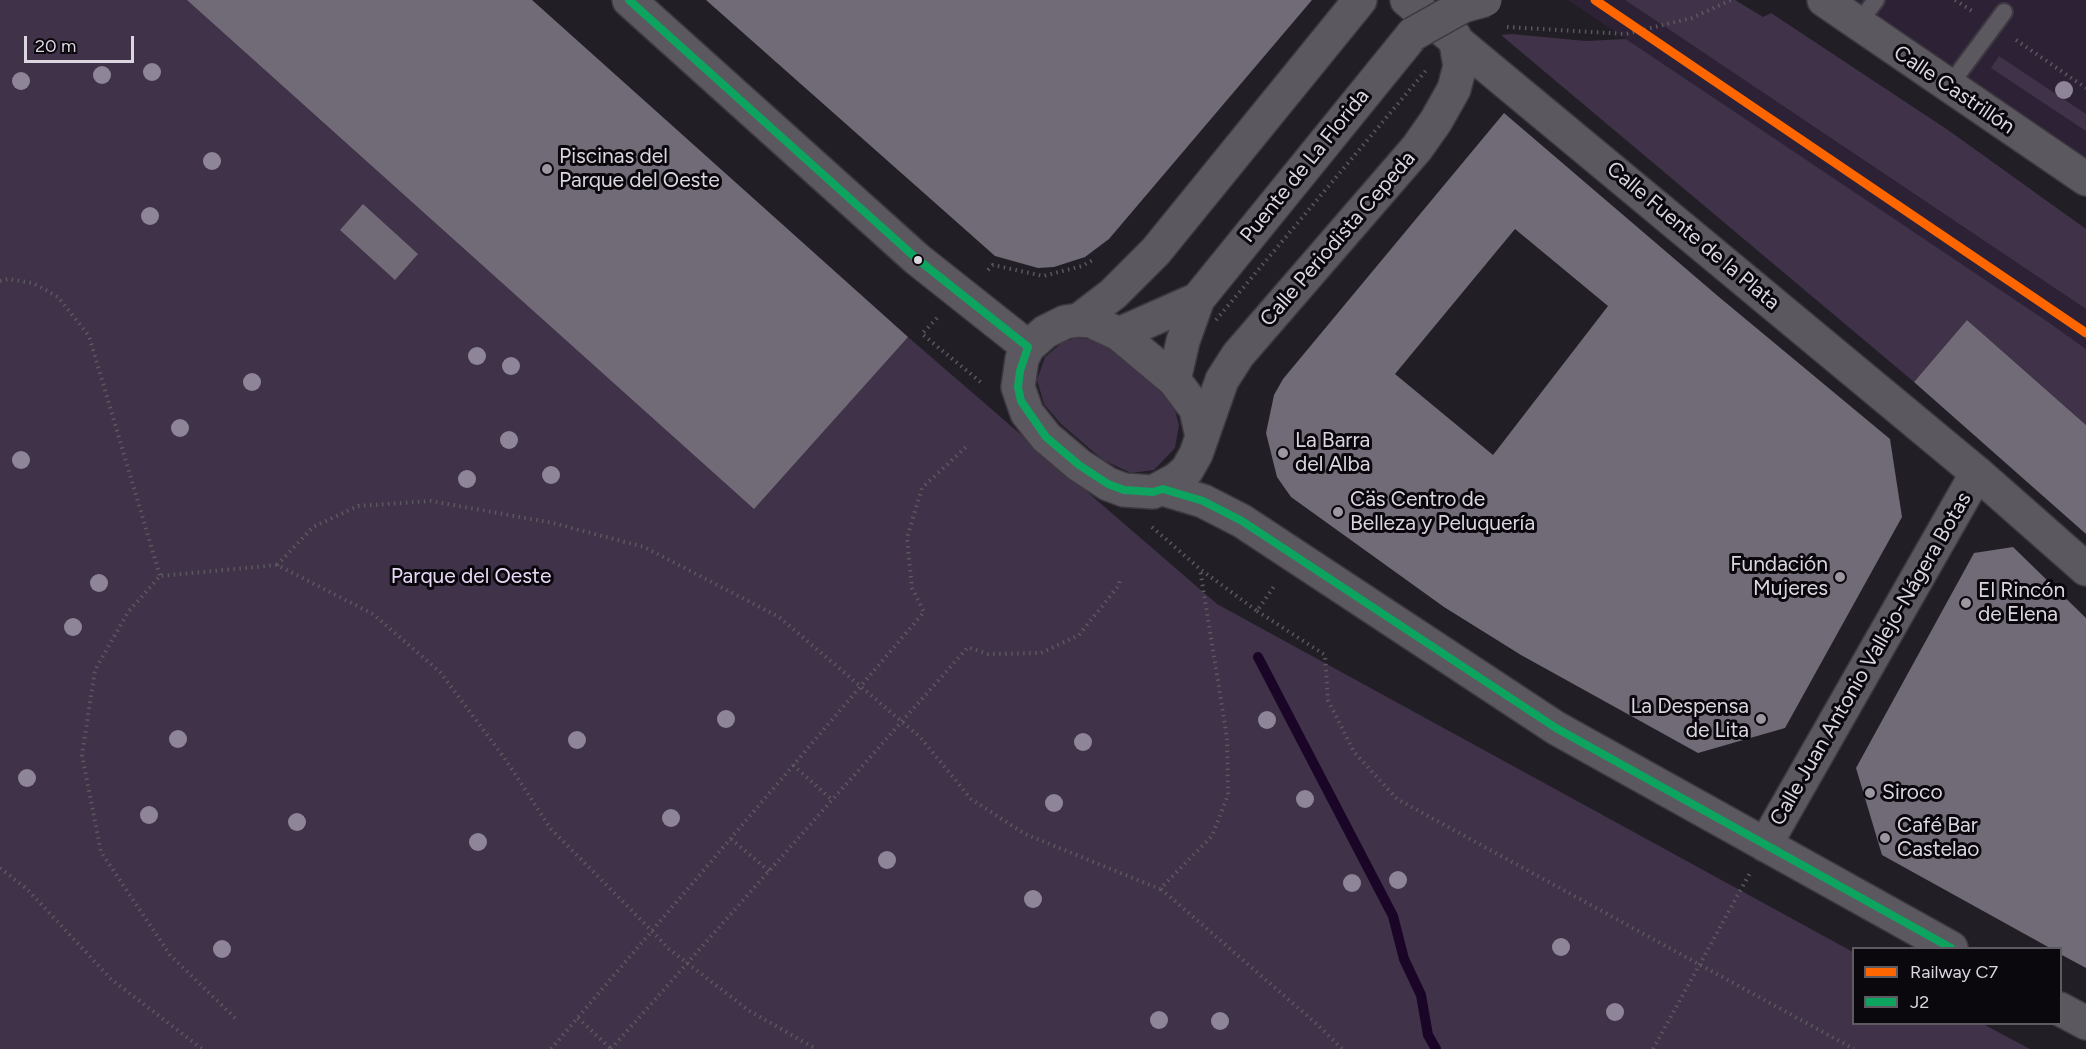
<!DOCTYPE html>
<meta charset="utf-8">
<style>
body{margin:0}
#map{position:relative;width:2086px;height:1049px;overflow:hidden;background:#221e26;font-family:Figtree,sans-serif}
canvas{display:block}
.legend{position:absolute;left:1852px;top:947px;width:210px;height:78px;box-sizing:border-box;background:#0a070d;border:2px solid #5e5a62;margin:0;padding:8px 10px;list-style:none;font-size:18px;color:#dcd6e1}
.legend li{display:flex;align-items:center;gap:12px;height:30px}
.legend b{width:30px;border:2px solid #5e5a62}
.scale{position:absolute;left:24px;top:36px;width:110px;height:27px;box-sizing:border-box;border:3px solid #dcd6e1;border-top:0;padding-left:8px;font-size:18px;line-height:21px;white-space:nowrap;color:#dcd6e1;-webkit-text-stroke:4px #0a070d;paint-order:stroke}
</style>
<div id="map">
<canvas width="2086" height="1049"></canvas>
<ul class="legend">
<li><b style="height:8px;background:#f60"></b>Railway C7</li>
<li><b style="height:8px;background:#0da460"></b>J2</li>
</ul>
<div class="scale">20 m</div>
</div>
<script>
const ctx = document.querySelector('canvas').getContext('2d');
ctx.lineJoin = 'round';
function fill(path, color) { ctx.fillStyle = color; ctx.fill(path, 'evenodd'); }
const poly = rows => new Path2D(rows.map(r => 'M' + r).join(''));
function strokePath(path, color, width, dash) { ctx.strokeStyle = color; ctx.lineWidth = width; ctx.lineCap = dash ? 'butt' : 'round'; ctx.setLineDash(dash || []); ctx.stroke(path); }
function drawText(font, color, halo, rows, align = 'center') {
  ctx.font = font + ' Figtree,sans-serif'; ctx.lineWidth = 6; ctx.setLineDash([]); ctx.textBaseline = 'middle'; ctx.strokeStyle = halo; ctx.fillStyle = color; for (const [text, x, y, turn = 0] of rows) {
    ctx.save(); ctx.translate(x, y); ctx.rotate((+turn || 0) * Math.PI / 180); ctx.textAlign = isNaN(turn) ? turn : align; if (halo) ctx.strokeText(text, 0, 0); ctx.fillText(text, 0, 0); ctx.restore();
  }
}
fill(poly([
 [1568,0,1625,0,2059,291,2086,309,2086,349],
 [1824,0,2086,0,2086,179]
]), '#2c2135');
fill(poly([
 [0,0,532,0,908,337,1217,604,1853,952,1854,1024,1983,1024,2030,1049,0,1049],
 [1625,0,1735,0,1763,17,1771,13,1948,130,2086,229,2086,309],
 [1512,34,1586,41,1626,39,2048,322,2086,349,2086,425,1967,320,1914,382,1501,35],
 [1999,56,2086,114,2086,131,1991,68],
 [1078,338,1090,339,1112,349,1160,389,1174,407,1179,425,1175,448,1154,470,1131,473,1103,460,1061,424,1044,404,1037,380,1045,357,1064,341]
]), '#3f3249');
strokePath(poly([
 [1258,657,1393,916,1404,959,1421,995,1428,1035,1436,1049]
]), '#1a0527', 10);
fill(poly([
 [187,0,532,0,908,337,754,509],
 [706,0,1312,0,1109,239,1085,257,1054,267,1038,268,995,256],
 [1504,113,1719,297,1890,439,1902,517,1785,728,1698,753,1521,655,1444,607,1291,497,1277,477,1266,433,1274,395,1283,379],
 [1515,229,1608,306,1493,455,1395,374],
 [363,204,418,254,395,280,340,230],
 [1967,320,2086,425,2086,534,1914,382],
 [2013,547,2086,618,2086,968,2060,954,2060,948,2050,948,1882,855,1856,768,1974,553]
]), '#716a77');
const lane = poly([
 [1857,25,1876,0],
 [1949,86,2004,12]
]);
const street = poly([
 [629,0,917,259,1028,347],
 [1824,0,2086,179],
 [1079,320,1113,294,1156,251,1360,0],
 [1119,334,1198,299],
 [1174,380,1183,341,1198,299,1413,34],
 [1202,437,1196,409,1174,380,1119,334,1091,321,1079,320,1065,322,1045,332,1028,347,1022,359,1018,387,1027,413,1046,437,1079,465,1108,484,1124,490,1153,492,1177,479,1187,470,1196,454,1222,380,1238,355,1417,148,1436,121,1454,89,1460,66,1455,37],
 [1163,489,1203,501,1242,521,1556,728,1951,948],
 [1765,845,1977,473],
 [2060,1009,2086,1023]
]);
const secondary = poly([
 [1407,0,1977,473,2086,569]
]);
strokePath(lane, '#3e3941', 20);
strokePath(street, '#3e3941', 36);
strokePath(secondary, '#3e3941', 36);
strokePath(poly([
 [1955,0,1972,11],
 [2016,40,2086,88],
 [988,270,993,265,1043,276,1082,266,1095,259],
 [0,281,8,279,33,283,58,297,89,336,160,576],
 [937,318,922,334,983,384],
 [1152,527,1200,569,1257,611,1275,585],
 [277,565,313,527,358,506,431,501,553,523,644,547,779,617,920,737,971,799,1025,834,1160,889,1212,836,1228,795,1227,738,1200,569],
 [1257,611,1325,655,1328,700,1354,752,1397,799,1854,1049],
 [793,765,832,800],
 [731,839,769,871],
 [0,868,27,889,111,979,202,1049],
 [1161,889,1319,1026,1342,1049],
 [235,1018,170,955,101,852,82,755,95,670,128,612,160,576,277,565,373,614,440,672,503,756,551,829,652,931,669,949,748,1010,816,1049],
 [578,1018,611,1049],
 [551,1049,924,612,912,588,907,538,922,488,967,446],
 [611,1049,968,647,988,654,1041,653,1079,635,1119,585,1120,578],
 [1653,1049,1750,873]
]), '#5c595e', 4, [1.5, 4.5]);
strokePath(lane, '#5c585f', 16);
strokePath(street, '#5c585f', 33);
strokePath(secondary, '#5c585f', 33);
const streetBridge = poly([
 [1413,34,1463,6,1485,0]
]);
strokePath(streetBridge, '#3e3941', 36, []);
strokePath(poly([
 [1507,27,1626,34,1692,18,1731,0],
 [1216,320,1428,68]
]), '#5c595e', 4, [1.5, 4.5]);
strokePath(streetBridge, '#5c585f', 33);
strokePath(poly([
 [629,0,917,259,1028,347,1020,371,1018,387,1021,401,1046,437,1079,465,1108,484,1124,490,1153,492,1163,489,1203,501,1242,521,1556,728,1951,948]
]), '#0da460', 8);
strokePath(poly([
 [1595,0,2086,333]
]), '#f60', 9);
ctx.fillStyle = '#8f8598';
for (const [x, y] of [
 [152,72],
 [102,75],
 [21,81],
 [2064,90],
 [212,161],
 [150,216],
 [477,356],
 [511,366],
 [252,382],
 [180,428],
 [509,440],
 [21,460],
 [551,475],
 [467,479],
 [99,583],
 [73,627],
 [726,719],
 [1267,720],
 [178,739],
 [577,740],
 [1083,742],
 [27,778],
 [1305,799],
 [1054,803],
 [149,815],
 [671,818],
 [297,822],
 [478,842],
 [887,860],
 [1398,880],
 [1352,883],
 [1033,899],
 [1561,947],
 [222,949],
 [1615,1012],
 [1159,1020],
 [1220,1021]
]) { ctx.beginPath(); ctx.arc(x, y, 9, 0, 2 * Math.PI); ctx.fill(); }
for (const [x, y, r, color] of [
 [547,169,6,"#9b96a0"],
 [918,260,5,"#dcd6e1"],
 [1283,453,6,"#9b96a0"],
 [1338,512,6,"#9b96a0"],
 [1840,577,6,"#9b96a0"],
 [1966,603,6,"#9b96a0"],
 [1761,719,6,"#9b96a0"],
 [1870,793,6,"#9b96a0"],
 [1885,838,6,"#9b96a0"]
]) { const dot = new Path2D(); dot.arc(x, y, r, 0, 2 * Math.PI); ctx.fillStyle = color; ctx.fill(dot); strokePath(dot, '#0a070d', 2); }
drawText('21px', '#dcd6e1', '#0a070d', [
 ["Calle Castrillón",1954,90,34],
 ["Puente de La Florida",1305,166,-51],
 ["Calle Fuente de la Plata",1693,236,40],
 ["Calle Periodista Cepeda",1338,239,-49],
 ["Calle Juan Antonio Vallejo-Nágera Botas",1871,659,-60]
]);
drawText('21px', '#dcd6e1', '#0a070d', [
 ["Piscinas del",559,157],
 ["Parque del Oeste",559,181],
 ["La Barra",1295,441],
 ["del Alba",1295,465],
 ["Cäs Centro de",1350,500],
 ["Belleza y Peluquería",1350,524],
 ["Fundación",1828,565,"right"],
 ["Mujeres",1828,589,"right"],
 ["El Rincón",1978,591],
 ["de Elena",1978,615],
 ["La Despensa",1749,707,"right"],
 ["de Lita",1749,731,"right"],
 ["Siroco",1882,793],
 ["Café Bar",1897,826],
 ["Castelao",1897,850]
], 'left');
drawText('21px', '#e9d9f6', '#0a070d', [
 ["Parque del Oeste",471,577]
]);
</script>
